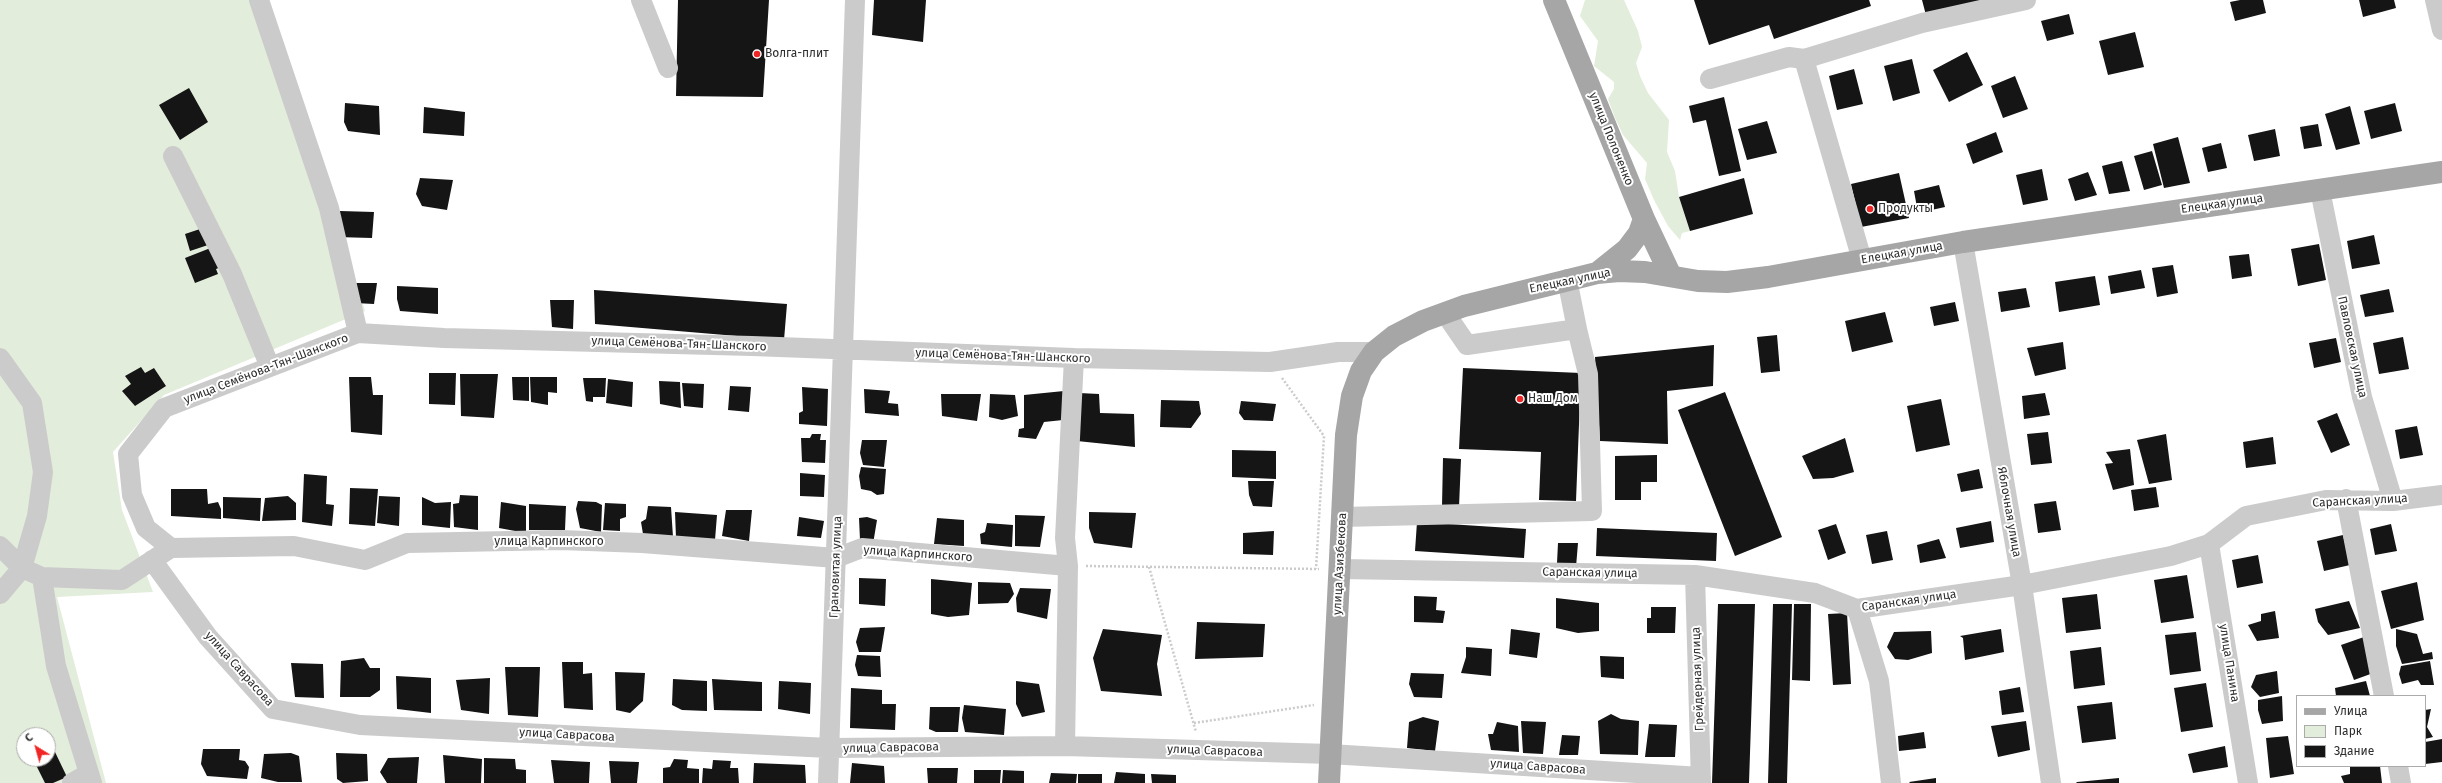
<!DOCTYPE html>
<meta charset="utf-8">
<style>
body{margin:0}
#map{position:relative;width:2442px;height:783px;overflow:hidden;background:#fff;font-family:"Fira Sans",sans-serif}
canvas{display:block}
.legend{position:absolute;left:2296px;top:695px;width:130px;height:72px;box-sizing:border-box;background:#fff;border:1px solid #ababab;margin:0;padding:5px 7px;list-style:none;font-size:12px;color:#2e2e2e}
.legend li{display:flex;align-items:center;gap:8px;height:20px}
.legend b{width:20px;border:1px solid #ababab}
.north{position:absolute;left:16px;top:727px;width:40px;height:40px;box-sizing:border-box;background:#fff;border:1px solid #ababab;border-radius:50%;rotate:323deg;font-size:11px;font-weight:700;line-height:16px;text-align:center;color:#2e2e2e}
.north::after{content:'';display:block;margin:auto;width:14px;height:18px;background:#f02526;clip-path:polygon(50% 0,100% 100%,50% 72%,0 100%)}
</style>
<div id="map">
<canvas width="2442" height="783"></canvas>
<ul class="legend">
<li><b style="height:5px;background:#a6a6a6"></b>Улица</li>
<li><b style="height:11px;background:#e3eddb"></b>Парк</li>
<li><b style="height:11px;background:#151515"></b>Здание</li>
</ul>
<div class="north">С</div>
</div>
<script>
const ctx = document.querySelector('canvas').getContext('2d');
ctx.lineJoin = 'round';
function fill(path, color) { ctx.fillStyle = color; ctx.fill(path, 'evenodd'); }
const poly = rows => new Path2D(rows.map(r => 'M' + r).join(''));
function strokePath(path, color, width, dash) { ctx.strokeStyle = color; ctx.lineWidth = width; ctx.lineCap = dash ? 'butt' : 'round'; ctx.setLineDash(dash || []); ctx.stroke(path); }
function drawText(font, color, halo, rows, align = 'center') {
  ctx.font = font + ' "Fira Sans",sans-serif'; ctx.lineWidth = 4; ctx.setLineDash([]); ctx.textBaseline = 'middle'; ctx.strokeStyle = halo; ctx.fillStyle = color; for (const [text, x, y, turn = 0] of rows) {
    ctx.save(); ctx.translate(x, y); ctx.rotate((+turn || 0) * Math.PI / 180); ctx.textAlign = isNaN(turn) ? turn : align; if (halo) ctx.strokeText(text, 0, 0); ctx.fillText(text, 0, 0); ctx.restore();
  }
}
fill(poly([
 [0,0,268,0,365,311,164,395,113,452,122,510,153,592,57,597,106,783,0,783],
 [24,735,48,735,48,759,24,759],
 [1585,0,1624,0,1638,31,1642,47,1636,63,1640,76,1648,93,1669,120,1667,152,1675,171,1679,197,1690,231,1682,233,1680,240,1668,226,1654,200,1645,179,1647,163,1623,135,1615,118,1608,99,1614,89,1614,82,1594,66,1598,41,1580,16]
]), '#e3eddb');
fill(poly([
 [678,0,769,0,763,97,676,96],
 [874,0,926,0,923,42,872,35],
 [1694,0,1869,0,1871,6,1774,39,1769,25,1709,45],
 [1922,0,1992,0,1927,19],
 [2240,0,2263,0,2266,13,2235,21,2230,2],
 [2359,0,2394,0,2396,8,2363,17],
 [2069,14,2074,34,2047,41,2041,21],
 [2135,32,2144,67,2108,75,2099,41],
 [1967,52,1983,85,1949,102,1933,70],
 [1912,59,1920,93,1893,101,1884,66],
 [1854,69,1863,104,1837,110,1829,76],
 [2015,76,2028,109,2003,118,1991,86],
 [189,88,208,122,180,140,159,105],
 [1724,97,1741,171,1719,176,1706,120,1693,123,1689,106],
 [345,103,379,106,380,135,348,131,344,122],
 [2395,103,2402,131,2371,139,2364,111],
 [2350,106,2360,144,2336,150,2325,114],
 [424,107,465,112,464,136,423,133],
 [1767,121,1777,153,1747,160,1738,129],
 [2318,124,2322,146,2304,149,2300,127],
 [2275,129,2280,156,2254,161,2248,135],
 [1996,132,2003,152,1973,164,1966,144],
 [2178,137,2190,183,2164,188,2153,144],
 [2221,143,2227,168,2208,172,2202,148],
 [2152,151,2162,185,2144,190,2134,156],
 [2122,161,2130,191,2109,194,2102,166],
 [2042,169,2048,200,2023,205,2016,175],
 [2088,172,2097,195,2075,201,2068,179],
 [1899,173,1909,218,1861,227,1851,184],
 [420,178,453,180,447,210,422,206,416,194],
 [1744,178,1753,214,1690,231,1679,197],
 [1939,185,1945,207,1918,213,1914,191],
 [340,211,374,212,372,238,336,237],
 [206,227,211,244,190,251,185,234],
 [2374,235,2380,264,2352,269,2347,241],
 [2319,244,2326,280,2298,286,2291,249],
 [213,247,221,267,216,269,218,274,195,283,185,258],
 [2249,254,2252,276,2232,279,2229,256],
 [2173,265,2178,293,2157,297,2152,268],
 [2141,270,2145,288,2111,294,2108,276],
 [2095,276,2100,305,2059,312,2055,282],
 [353,283,377,283,374,304,355,303],
 [397,286,438,288,438,314,400,311,397,299],
 [2026,288,2030,307,2001,312,1998,292],
 [2389,289,2394,312,2365,317,2360,295],
 [594,290,787,304,784,340,595,324],
 [550,300,574,300,573,329,552,327],
 [1955,302,1959,321,1934,326,1930,307],
 [1885,312,1893,342,1852,352,1845,321],
 [1777,335,1780,371,1761,373,1757,337],
 [2403,337,2409,369,2379,374,2373,343],
 [2336,338,2341,362,2314,368,2309,343],
 [2063,342,2066,369,2035,376,2027,348],
 [1714,345,1713,386,1667,391,1668,444,1600,441,1595,357],
 [141,367,145,373,154,368,166,386,135,406,122,391,131,384,125,376],
 [1463,368,1581,373,1576,501,1539,500,1541,452,1459,449],
 [429,373,456,373,455,405,429,404],
 [460,374,498,374,494,418,461,416],
 [349,377,371,377,373,395,383,395,382,435,351,432],
 [512,377,529,377,529,401,513,400],
 [530,377,557,377,557,393,548,392,548,405,531,402],
 [583,378,606,378,605,397,593,397,593,402,586,401],
 [608,379,633,382,632,407,606,403],
 [659,381,680,382,681,408,660,404],
 [682,383,704,384,703,408,684,406],
 [730,386,751,387,749,412,728,410],
 [802,387,828,389,827,426,799,424,799,413,803,411],
 [864,389,890,391,888,403,898,404,899,416,865,413],
 [1064,391,1063,420,1044,422,1036,439,1018,437,1019,429,1024,428,1024,395],
 [1725,392,1782,537,1735,556,1678,410],
 [1079,393,1099,394,1100,413,1134,414,1135,447,1077,441],
 [2045,393,2050,415,2024,419,2022,396],
 [941,394,981,394,977,421,942,416],
 [990,394,1015,395,1018,416,1002,420,989,417],
 [1941,399,1950,445,1916,452,1907,406],
 [1161,400,1199,401,1201,414,1191,428,1160,427],
 [1241,401,1276,404,1273,421,1244,420,1239,413],
 [2337,413,2350,445,2331,453,2317,421],
 [2417,426,2423,455,2400,459,2395,430],
 [2048,432,2052,463,2031,465,2027,434],
 [812,434,821,434,820,440,826,440,825,463,802,462,801,438,810,438],
 [2166,434,2172,480,2149,484,2137,440],
 [2273,437,2276,464,2246,468,2243,442],
 [1845,438,1854,472,1833,478,1813,479,1802,456],
 [862,440,887,440,884,467,863,465,860,453],
 [2130,449,2134,485,2113,490,2105,464,2113,463,2106,452],
 [1232,450,1276,451,1276,479,1232,477],
 [1657,455,1657,482,1641,482,1641,500,1615,500,1615,456],
 [1443,458,1461,459,1459,507,1442,506],
 [861,467,886,469,884,494,877,495,871,491,861,489,859,476],
 [1979,469,1983,488,1961,492,1957,474],
 [800,473,825,475,824,497,800,496],
 [304,474,327,476,326,504,334,505,332,526,302,522],
 [1248,481,1274,481,1272,507,1253,506,1249,495],
 [2156,487,2159,507,2134,511,2131,490],
 [350,488,378,489,375,526,349,524],
 [171,489,207,489,208,504,218,502,221,509,221,519,171,516],
 [460,495,478,496,478,530,454,527,453,504,459,503],
 [288,496,296,503,296,520,262,521,265,498],
 [379,496,400,497,399,526,377,523],
 [223,497,261,498,260,521,223,518],
 [422,497,435,503,451,502,450,528,422,525],
 [578,501,596,502,602,505,601,532,580,528,576,509],
 [2056,501,2061,530,2038,533,2034,504],
 [501,502,526,506,526,533,499,528],
 [605,503,626,504,626,517,620,519,620,531,603,530],
 [529,504,566,506,565,530,529,530],
 [648,506,671,507,673,537,643,534,641,522,646,519],
 [726,510,752,510,749,541,722,536],
 [675,512,717,515,715,540,676,538],
 [1089,512,1136,513,1132,548,1094,543,1089,528],
 [1015,515,1045,516,1040,547,1015,546],
 [799,517,824,521,821,538,797,536],
 [867,517,877,520,873,544,860,540,859,518],
 [937,518,964,520,964,546,934,544],
 [1991,521,1994,542,1960,548,1956,528],
 [1417,522,1526,529,1524,558,1415,551],
 [987,523,1013,525,1012,547,981,544,980,534,985,532],
 [1836,524,1846,553,1828,560,1818,530],
 [2391,524,2397,551,2375,555,2370,529],
 [1597,528,1717,533,1716,561,1596,556],
 [1274,531,1273,555,1243,554,1243,533],
 [1887,531,1893,560,1872,564,1866,535],
 [2343,535,2350,565,2324,571,2317,541],
 [1939,539,1946,558,1920,563,1917,545],
 [1558,543,1578,543,1576,567,1557,563],
 [2258,555,2263,583,2237,588,2232,560],
 [2187,575,2194,618,2161,623,2154,580],
 [859,578,886,579,885,606,859,604],
 [931,579,972,583,969,615,948,617,931,614],
 [978,582,1010,583,1014,594,1008,603,978,604],
 [2417,582,2424,620,2391,629,2381,591],
 [1020,588,1051,589,1047,619,1017,612,1016,598],
 [2097,594,2101,629,2066,633,2062,598],
 [1414,596,1437,597,1436,610,1445,611,1443,623,1414,622],
 [1556,598,1599,603,1599,631,1578,633,1556,628],
 [2349,601,2360,628,2328,635,2318,622,2315,609],
 [1718,604,1755,604,1749,783,1712,783],
 [1773,604,1792,604,1787,783,1768,783],
 [1794,604,1811,604,1810,681,1792,680],
 [1651,607,1676,607,1675,633,1647,633,1647,618,1651,618],
 [2275,611,2279,638,2257,641,2248,625,2261,621,2261,614],
 [1847,613,1851,684,1833,685,1828,614],
 [1197,622,1265,624,1263,657,1195,659],
 [885,627,881,652,859,652,856,642,860,628],
 [1103,629,1162,635,1157,664,1162,696,1101,691,1093,658],
 [1511,629,1540,633,1537,658,1509,654],
 [2001,629,2004,652,1965,660,1963,638,1960,636],
 [2396,629,2417,634,2423,654,2432,652,2433,659,2402,664,2396,646],
 [1931,631,1932,653,1908,660,1895,659,1887,647,1894,632],
 [2196,632,2201,671,2170,675,2165,635],
 [2364,637,2376,672,2354,680,2341,645],
 [1466,647,1492,649,1491,676,1461,673,1466,657],
 [2101,647,2105,685,2074,689,2070,651],
 [857,655,880,656,881,677,858,676,855,665],
 [1600,656,1624,657,1624,679,1601,677],
 [364,658,370,668,380,668,380,690,370,697,340,697,341,661],
 [2430,661,2434,685,2421,685,2418,680,2402,684,2399,674,2401,666],
 [562,662,583,662,583,674,592,673,593,710,564,708],
 [291,663,323,664,324,698,295,697],
 [505,667,540,667,538,717,508,715],
 [2277,671,2279,693,2260,697,2251,687,2256,675],
 [615,672,645,673,643,701,630,713,616,710],
 [1411,673,1444,674,1442,698,1414,697,1409,684],
 [396,676,431,678,431,713,397,709],
 [490,678,489,714,461,710,456,680],
 [673,679,707,681,707,711,682,710,672,705],
 [712,679,762,682,762,711,714,710],
 [779,681,811,683,810,714,778,709],
 [1016,681,1039,684,1045,712,1022,717,1016,704],
 [2366,681,2370,696,2336,696,2335,688],
 [2206,683,2213,727,2181,732,2174,688],
 [2020,687,2024,712,2002,715,1999,691],
 [851,688,882,690,882,704,896,704,895,730,850,728],
 [2282,696,2283,721,2262,724,2258,710,2258,700],
 [2112,702,2116,739,2082,743,2077,706],
 [964,705,1006,709,1004,735,965,732,962,718],
 [930,707,960,707,958,732,936,732,929,729],
 [2431,709,2427,727,2433,737,2425,739,2425,710],
 [1611,714,1621,719,1639,721,1638,755,1600,754,1598,721],
 [1423,717,1439,721,1435,751,1407,748,1409,722],
 [1521,721,1546,722,1543,754,1523,753],
 [2026,721,2030,750,1998,757,1991,726],
 [1497,722,1518,726,1519,752,1491,750,1488,734,1493,734],
 [1649,724,1677,725,1675,757,1645,757],
 [1924,732,1926,748,1899,751,1898,736],
 [1562,735,1580,736,1578,755,1559,755],
 [2288,736,2294,774,2270,778,2266,738],
 [2442,739,2442,762,2425,764,2425,742],
 [2225,746,2228,767,2193,773,2188,754],
 [203,749,240,749,239,760,245,761,249,767,247,779,207,776,201,764],
 [55,752,67,777,53,783,45,783,35,763,48,759,48,756],
 [291,753,299,756,302,782,278,782,261,778,264,754],
 [336,753,367,754,368,781,343,783,337,779],
 [443,755,482,759,481,783,445,783],
 [419,757,417,783,387,783,380,772,388,758],
 [484,758,515,759,516,769,526,770,526,783,484,783],
 [674,759,688,760,687,768,699,769,699,783,663,783,663,768,670,767],
 [551,760,590,762,589,783,554,783],
 [713,760,731,761,730,768,738,768,739,783,702,783,703,768,712,769],
 [609,761,639,762,637,783,611,783],
 [754,763,805,765,806,783,753,783],
 [852,763,884,766,885,783,850,783],
 [2350,766,2380,766,2382,783,2344,783,2341,776,2350,774],
 [927,768,958,768,957,783,928,783],
 [974,770,1001,770,1000,783,974,783],
 [1003,770,1024,771,1024,783,1002,783],
 [1116,772,1145,774,1145,783,1114,783],
 [1051,773,1077,774,1076,783,1049,783],
 [1078,774,1102,774,1102,783,1078,783],
 [1151,774,1176,775,1176,783,1152,783],
 [1936,778,1936,783,1910,783,1909,782],
 [2119,778,2119,783,2076,783,2077,782]
]), '#151515');
strokePath(poly([
 [1282,378,1324,436,1316,569],
 [1086,566,1319,569],
 [1149,567,1196,732],
 [1194,723,1314,705]
]), '#cbcbcb', 2.5, [2, 2]);
strokePath(poly([
 [259,0,329,208,358,333],
 [641,0,668,68],
 [2435,0,2442,30],
 [1804,59,1862,260],
 [1710,79,1789,57,1804,59,1922,23,2026,0],
 [173,156,232,274,270,367],
 [2320,190,2362,397,2393,501],
 [1963,242,2022,585,2051,783],
 [1567,279,1577,329],
 [0,358,32,403,43,472,37,516,22,568,0,594],
 [2346,499,2384,696],
 [1342,517,1592,511,1588,374,1577,329,1467,345,1445,313],
 [2209,544,2248,783],
 [0,546,22,568,42,577,122,580,171,548,294,546,365,560,407,543,561,540,642,543,836,558,862,548,1068,566],
 [171,548,146,528,132,495,128,454,164,408,358,333,444,338,752,346,1074,358,1270,362,1338,352,1374,352],
 [152,560,208,637,273,709,360,725,829,748,1065,746,1330,754,1701,777],
 [1340,569,1695,575,1815,593,1857,609,2022,585,2171,556,2209,544,2246,516,2326,500,2393,501,2442,495],
 [1695,575,1701,783],
 [42,577,56,666,92,783],
 [1857,609,1879,681,1891,783],
 [1065,746,1068,566,1065,538,1074,358],
 [2398,766,2401,783],
 [72,783,88,774],
 [828,783,855,0]
]), '#cbcbcb', 20);
strokePath(poly([
 [1554,0,1644,219,1671,276],
 [1597,273,1627,249,1639,233,1644,219],
 [1329,783,1346,435,1352,396,1361,371,1374,352,1394,336,1423,321,1464,306,1597,273,1619,271,1645,272,1698,281,1727,282,1768,277,1963,242,2442,172]
]), '#a6a6a6', 22);
for (const [x, y, r, color] of [
 [757,54,4,"#f02526"],
 [1870,209,4,"#f02526"],
 [1520,399,4,"#f02526"]
]) { const dot = new Path2D(); dot.arc(x, y, r, 0, 2 * Math.PI); ctx.fillStyle = color; ctx.fill(dot); strokePath(dot, '#fff', 1.5); }
drawText('12px', '#2e2e2e', '#fff', [
 ["Волга-плит",765,54],
 ["Продукты",1878,209],
 ["Наш Дом",1528,399]
], 'left');
drawText('12px', '#2e2e2e', '#fff', [
 ["улица Полоненко",1611,139,68],
 ["Елецкая улица",2222,204,-8],
 ["Елецкая улица",1902,253,-10],
 ["Елецкая улица",1570,281,-12],
 ["улица Семёнова-Тян-Шанского",679,344,2],
 ["Павловская улица",2352,347,78],
 ["улица Семёнова-Тян-Шанского",1003,356,2],
 ["улица Семёнова-Тян-Шанского",266,369,-21],
 ["Саранская улица",2360,501,-3],
 ["Яблочная улица",2009,512,80],
 ["улица Карпинского",549,542],
 ["улица Карпинского",918,554,4],
 ["улица Азизбекова",1340,564,-87],
 ["Грановитая улица",836,567,-88],
 ["Саранская улица",1590,573,1],
 ["Саранская улица",1909,601,-8],
 ["улица Панина",2229,663,81],
 ["улица Саврасова",239,669,48],
 ["Грейдерная улица",1698,679,-92],
 ["улица Саврасова",567,735,3],
 ["улица Саврасова",891,748,-1],
 ["улица Саврасова",1215,751,2],
 ["улица Саврасова",1538,767,4]
]);
</script>
